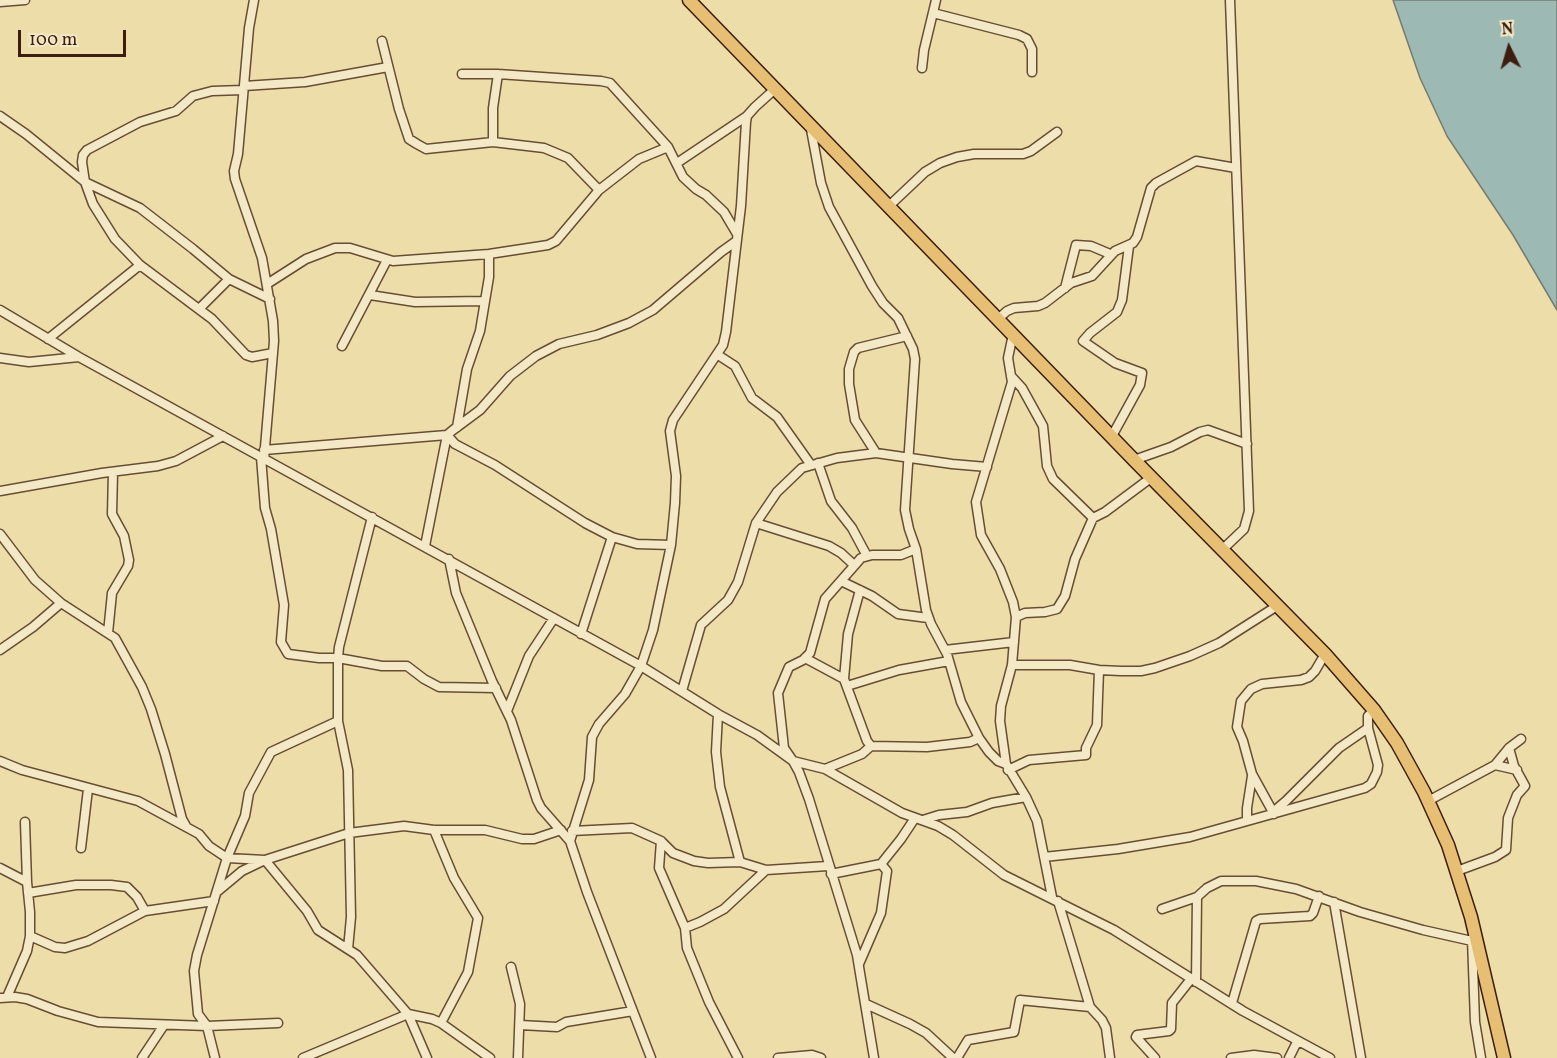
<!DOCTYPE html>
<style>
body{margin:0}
#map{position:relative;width:1557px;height:1058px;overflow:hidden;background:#ecdda9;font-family:Vollkorn,serif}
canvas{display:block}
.north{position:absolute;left:1479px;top:18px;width:60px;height:60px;-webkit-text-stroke:4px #f3e9c7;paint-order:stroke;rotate:355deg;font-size:16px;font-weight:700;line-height:24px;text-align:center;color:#3c1d0e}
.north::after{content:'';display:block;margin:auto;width:21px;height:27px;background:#3c1d0e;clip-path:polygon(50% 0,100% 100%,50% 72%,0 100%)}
.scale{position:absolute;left:18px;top:30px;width:108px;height:27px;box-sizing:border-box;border:3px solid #3c1d0e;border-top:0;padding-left:8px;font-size:18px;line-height:21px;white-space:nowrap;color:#3c1d0e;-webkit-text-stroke:4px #f3e9c7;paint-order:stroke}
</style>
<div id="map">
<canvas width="1557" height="1058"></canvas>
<div class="north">N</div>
<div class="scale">100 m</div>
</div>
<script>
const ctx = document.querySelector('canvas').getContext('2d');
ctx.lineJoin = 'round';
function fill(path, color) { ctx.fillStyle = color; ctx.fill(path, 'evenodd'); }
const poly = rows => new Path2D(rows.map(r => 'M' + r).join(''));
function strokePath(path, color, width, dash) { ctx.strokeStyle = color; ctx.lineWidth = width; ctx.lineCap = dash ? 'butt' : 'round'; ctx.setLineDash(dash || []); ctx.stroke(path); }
const water = poly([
 [1393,0,1557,0,1557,310,1513,235,1447,136,1420,78,1393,0]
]);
fill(water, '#9db9b3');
strokePath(water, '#767b71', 1.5);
const minor = poly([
 [254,0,249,28,238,154,234,171,235,179,262,258,273,321,274,341,264,459],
 [0,2,25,0],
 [933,13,1019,35,1027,39,1032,49,1032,72],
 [382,41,399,109,409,139,417,144,426,149,493,142,544,148,568,158,599,190],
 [922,68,924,50,936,0],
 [462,74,498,74,601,81,610,83,668,147,683,177,696,189,706,195,724,212,737,234],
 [244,86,305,82,388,67],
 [243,90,212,91,193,96,176,111,140,122,87,150,83,155,82,162,85,182,93,204,115,239,140,265,212,319,246,355,252,357,273,353],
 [0,116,26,134,85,182,140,208,193,249,229,279,270,299],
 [810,124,821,183,829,207,872,286,883,303,898,318,913,349,915,359,905,510,909,529,916,549,926,610,931,624,947,654,961,702,979,738,989,752,998,761,1006,764],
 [493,142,493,108,498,74],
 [677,163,747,116],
 [889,206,925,172,940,163,957,157,974,154,1023,154,1031,151,1057,132],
 [267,284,306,259,335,248,350,248,393,261,489,254,548,245,556,241,599,190,639,159,668,147],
 [1065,288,1076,245,1091,246,1110,254],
 [370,295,415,302,485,301],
 [199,309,229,279],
 [0,310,79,357,641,666,718,714,757,735,793,761,799,772,809,799,857,955,874,1058],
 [998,319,1007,311,1014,308,1038,306,1045,303,1071,283,1092,276,1115,251,1133,243,1137,237,1151,188,1156,183,1196,161,1236,168],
 [1013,334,1008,358,1012,382,976,502,981,535,1000,569,1013,602,1016,617,1012,665,1001,706,1000,721,1006,764,1026,797,1037,821,1052,897],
 [48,339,140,265],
 [342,346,387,260],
 [718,355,735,366,752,398,777,417,811,465],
 [0,358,29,362,79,357],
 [1011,376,1022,388,1043,426,1047,466,1053,479,1093,518,1105,512,1152,477],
 [457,427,467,369,480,331,489,277,489,254],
 [447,435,455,444,495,465,585,523,612,537,637,544,671,545],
 [1112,436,1140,385,1142,373,1115,363,1083,341,1090,333,1117,312,1122,300,1129,246],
 [264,450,447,435],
 [876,453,855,420,849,384,849,369,854,352,858,348,907,336],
 [261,457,265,508,271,529,284,605,281,642,288,654,319,658,338,658,382,666,407,666,424,679,439,687,496,688],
 [1134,460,1171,447,1200,432,1208,430,1247,444],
 [818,463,831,501,852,528,867,556],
 [0,491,102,473,158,466,176,461,223,436],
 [756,523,829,546,841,553,854,565],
 [0,534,35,580,61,603,115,638,142,687,151,709,165,754,182,819,186,826],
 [425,546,447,435,453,430,480,410,510,376,536,356,559,344,597,335,629,323,653,310,721,252,735,242],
 [916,549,901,555,872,555,861,558,825,599,810,653,803,660,789,667,778,693,784,748,793,761,825,769,902,813,938,826,953,835,1004,875,1114,930,1243,1011,1330,1058],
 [1223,549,1244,529,1249,511,1230,0],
 [449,559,456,593,492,681,511,720,537,800,541,808,570,841,587,892,651,1058],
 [841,581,872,596,898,614,928,618],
 [860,590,848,634,844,679,867,741,871,746,927,747,970,742,979,738],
 [1016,617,1025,613,1045,612,1057,609,1065,596,1075,559,1093,518],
 [108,633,112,593,128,566,129,560,124,536,112,514,113,472],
 [581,634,612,537],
 [0,650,33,627,61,603],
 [945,650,1014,642],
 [805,658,844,679],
 [1012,665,1070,665,1099,670,1121,671,1141,671,1155,668,1190,656,1219,643,1277,606],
 [847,686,899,670,949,661],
 [682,691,701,625,728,600,738,582,756,523,777,492,802,468,837,458,876,453,952,464,987,467],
 [507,711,529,656,554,618],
 [718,714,716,752,720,787,740,862],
 [0,761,22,770,138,801,199,834,209,846,227,858,265,860,349,833,404,826,434,830,485,830,522,839,534,839,561,830],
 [1495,765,1517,770],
 [825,769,862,754,871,746],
 [1008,770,1029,760,1086,755,1086,748,1097,725,1099,670],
 [1428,801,1495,765,1509,748,1521,739],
 [1273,812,1286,801,1339,748,1368,728],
 [1274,814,1252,774,1243,741,1237,727,1241,701,1251,689,1262,684,1301,680,1309,677,1315,671,1325,654],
 [923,820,939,815,967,812,992,803,1026,797],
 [1247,820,1247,808,1252,776],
 [25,822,27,882],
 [434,830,454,878,478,918,468,972,441,1023],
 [572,831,632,828,661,841,673,853,694,861,708,863,740,862,766,870,828,866],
 [570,841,589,780,592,737,599,724,625,694,641,666,653,630,671,545,675,503,676,476,670,431,673,420,723,345,726,332,741,206,746,122,747,116,755,107,775,89],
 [661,841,659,868,685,928,687,948,709,1002,738,1058],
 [81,848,88,789],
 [1044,857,1118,849,1190,837,1365,788,1371,784,1377,772,1378,765,1368,728,1368,716,1374,710],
 [0,868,27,882,30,912,30,936,27,951,7,997],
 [1457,871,1495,857,1506,850,1508,818,1517,795,1525,786,1514,766,1509,748],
 [831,874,881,864,901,839,915,818],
 [218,891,242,871,265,860,307,911,318,930,357,955,408,1014,427,1058],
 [28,893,76,885,111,885,127,887,137,897,145,911],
 [1058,901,1090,1007,1102,1020,1106,1028,1110,1058],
 [1334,902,1361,1058],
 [1162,909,1197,897,1207,888,1221,881,1256,881,1296,889,1360,912,1423,930,1472,941],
 [685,928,700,922,724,909,766,870],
 [30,936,55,947,65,948,88,941,145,911,214,901],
 [1472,939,1475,1022,1481,1058],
 [348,949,351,917,348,770,338,721,338,658,339,647,372,517],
 [859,964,881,913,887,871,881,864],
 [511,967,520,1004,518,1058],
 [1196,982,1197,897],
 [0,998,15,997,27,999,58,1011,98,1022,207,1026,278,1023],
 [1232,1003,1256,921,1260,919,1310,916,1313,913,1319,896],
 [866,1004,910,1024,926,1033,953,1058],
 [520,1025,557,1027,566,1022,633,1011],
 [142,1058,164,1025],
 [215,1058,207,1026,198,1014,194,971,197,955,227,858,245,816,249,793,271,752,338,721],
 [303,1058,408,1014,432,1019,441,1023,490,1058],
 [778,1058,812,1055,821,1058],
 [957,1058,968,1040,1014,1032,1020,1000,1090,1007],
 [1155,1058,1136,1037,1137,1035,1169,1031,1171,1029,1172,1003,1191,979],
 [1231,1058,1254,1055,1277,1058],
 [1289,1058,1297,1042]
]);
const highway = poly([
 [689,0,1134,460,1325,654,1374,710,1397,743,1424,792,1448,845,1471,917,1504,1058]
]);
strokePath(minor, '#684d35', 11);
strokePath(highway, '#3c1d0e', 15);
strokePath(minor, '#f3e9c7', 8);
strokePath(highway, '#e6be74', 12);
</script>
